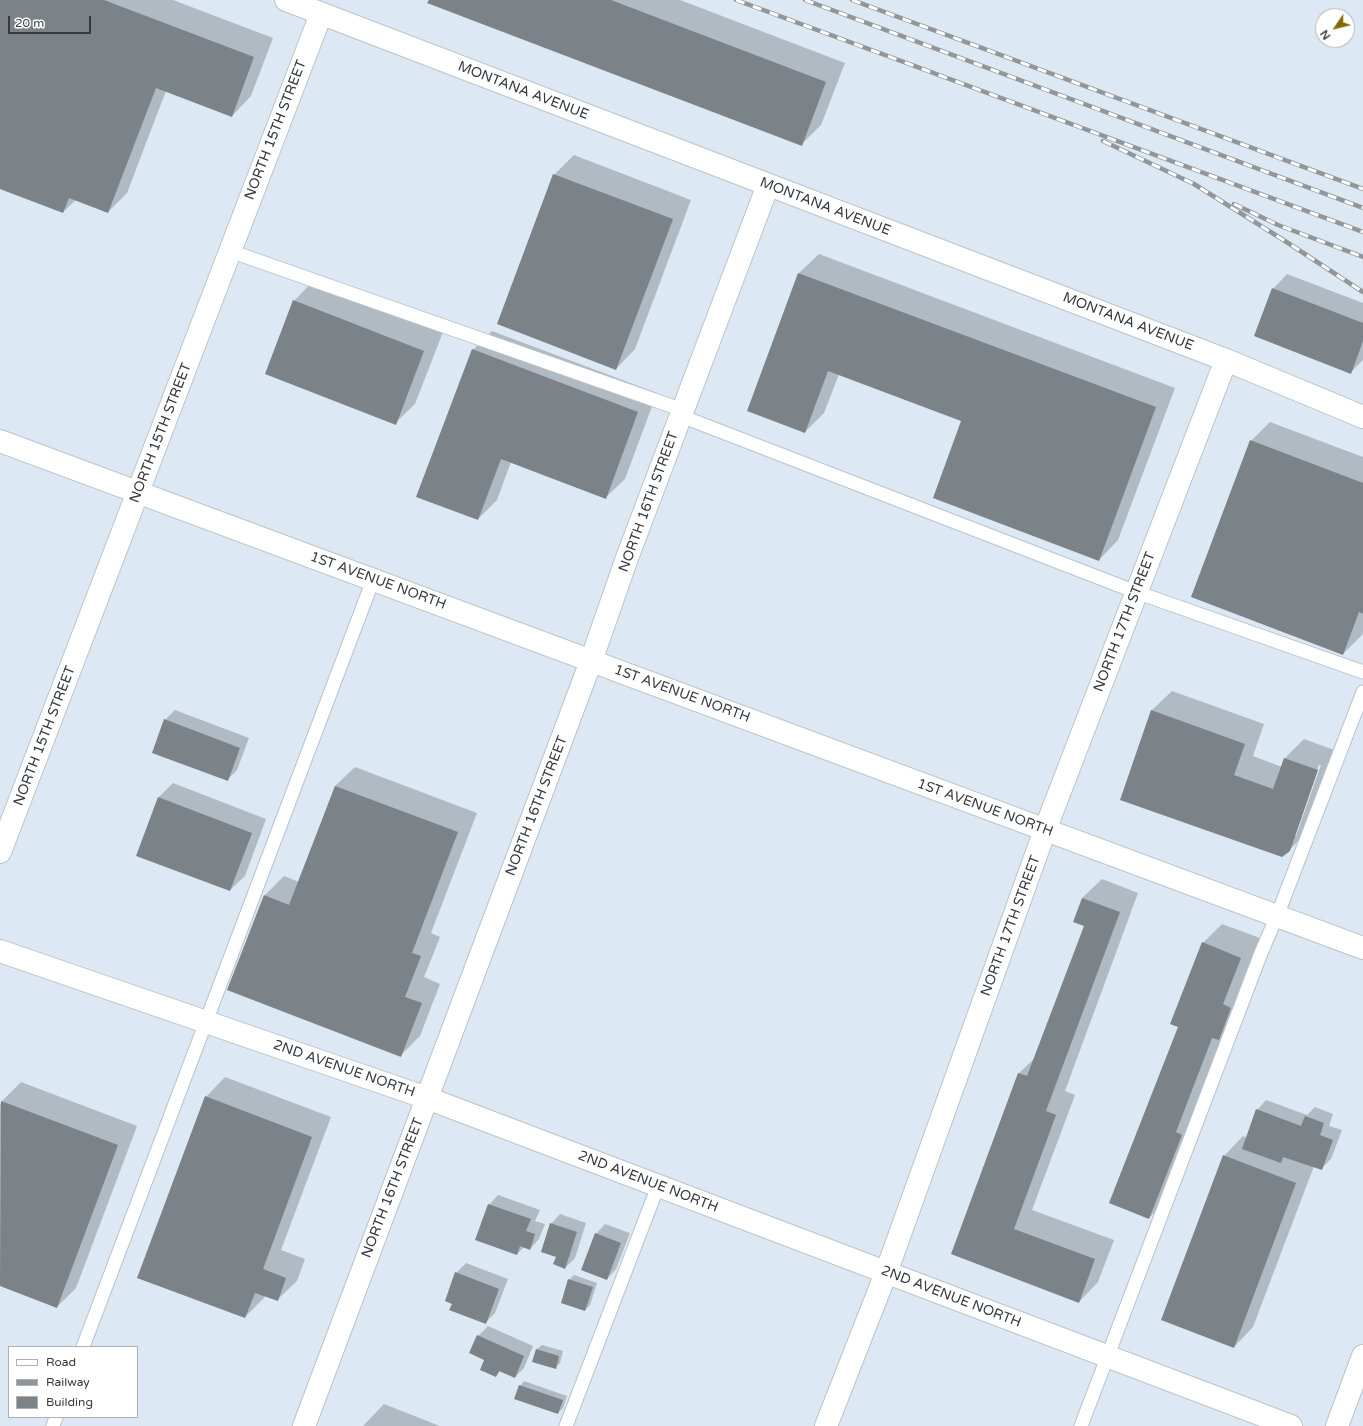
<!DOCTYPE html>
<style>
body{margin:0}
#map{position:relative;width:1363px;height:1426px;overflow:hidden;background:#eff7fd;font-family:"Varela Round",sans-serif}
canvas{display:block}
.legend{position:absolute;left:8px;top:1346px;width:130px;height:72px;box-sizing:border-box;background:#fff;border:1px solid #afb0b1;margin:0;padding:5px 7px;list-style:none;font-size:12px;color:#36393b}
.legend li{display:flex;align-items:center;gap:8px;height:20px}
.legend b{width:20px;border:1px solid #afb0b1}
.north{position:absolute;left:1315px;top:8px;width:40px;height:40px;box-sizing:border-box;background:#fff;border:1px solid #afb0b1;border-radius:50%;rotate:235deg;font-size:11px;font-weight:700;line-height:16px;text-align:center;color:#36393b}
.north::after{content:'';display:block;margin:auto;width:14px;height:18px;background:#846903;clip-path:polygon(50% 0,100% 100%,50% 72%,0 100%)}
.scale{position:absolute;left:8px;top:16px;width:83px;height:18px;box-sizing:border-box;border:2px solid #36393b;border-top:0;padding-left:5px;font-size:12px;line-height:14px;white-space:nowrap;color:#36393b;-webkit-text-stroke:3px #fff;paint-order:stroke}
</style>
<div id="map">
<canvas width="1363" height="1426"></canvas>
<ul class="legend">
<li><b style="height:5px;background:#fff"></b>Road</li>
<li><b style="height:5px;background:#90969a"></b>Railway</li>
<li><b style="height:11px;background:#7b8288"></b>Building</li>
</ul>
<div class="north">N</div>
<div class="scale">20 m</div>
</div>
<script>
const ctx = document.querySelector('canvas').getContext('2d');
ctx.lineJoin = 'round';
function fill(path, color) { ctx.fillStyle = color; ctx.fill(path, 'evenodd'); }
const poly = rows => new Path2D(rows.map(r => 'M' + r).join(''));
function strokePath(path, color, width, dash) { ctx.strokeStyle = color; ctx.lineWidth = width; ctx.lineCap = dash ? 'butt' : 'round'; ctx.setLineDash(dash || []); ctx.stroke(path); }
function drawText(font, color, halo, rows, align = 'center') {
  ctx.font = font + ' "Varela Round",sans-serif'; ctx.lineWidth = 4; ctx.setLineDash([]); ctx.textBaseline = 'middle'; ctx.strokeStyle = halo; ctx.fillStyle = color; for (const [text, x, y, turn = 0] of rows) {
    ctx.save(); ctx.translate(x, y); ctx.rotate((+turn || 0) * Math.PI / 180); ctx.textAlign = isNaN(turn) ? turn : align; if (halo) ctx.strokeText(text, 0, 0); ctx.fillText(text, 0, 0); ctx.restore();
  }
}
fill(poly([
 [0,0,276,0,1363,426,1363,1426,0,1426],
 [9,1347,137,1347,137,1417,9,1417],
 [281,0,1363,0,1363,423],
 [1323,16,1347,16,1347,40,1323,40]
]), '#dce9f4');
fill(poly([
 [0,0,173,0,273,38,251,96,232,116,166,91,127,193,108,212,76,200,63,212,0,188],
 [430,0,680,0,845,63,821,125,802,144],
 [574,155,691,200,635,349,616,369,554,175],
 [819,254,1175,388,1118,540,1099,560,963,420,839,374,824,413,805,432,748,411,799,273],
 [1287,274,1363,303,1363,360,1350,373,1273,289],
 [313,281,443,332,415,404,395,423,294,301],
 [492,331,657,393,625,479,605,498,511,462,497,500,478,519,473,350],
 [1270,422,1363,457,1363,632,1362,635,1343,654,1251,441],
 [1172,691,1264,724,1253,756,1282,767,1285,758,1304,739,1337,751,1309,831,1289,850,1121,800,1152,710],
 [1319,765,1321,765,1296,836,1294,836],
 [175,710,249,738,237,770,227,780,165,720],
 [355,767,477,813,431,933,440,937,424,977,440,984,420,1036,401,1055,265,895,284,876,299,882,335,786],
 [173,783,266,819,245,876,230,890,158,798],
 [1102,879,1138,893,1065,1091,1075,1095,1032,1210,1114,1240,1098,1282,1079,1302,952,1254,1019,1073,1036,1057,1085,925,1082,898],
 [1222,924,1260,938,1242,985,1250,988,1168,1198,1149,1218,1179,1026,1203,943],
 [225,1077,331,1117,281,1250,305,1259,297,1281,277,1300,265,1296,264,1298,245,1317,206,1097],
 [21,1082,137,1126,76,1288,57,1307,0,1285,0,1105,2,1101],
 [1266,1100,1307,1115,1315,1107,1333,1114,1329,1126,1342,1130,1331,1159,1321,1169,1314,1166,1253,1327,1234,1347,1224,1156,1243,1136,1247,1138,1257,1110],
 [498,1195,540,1210,535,1221,545,1224,539,1239,530,1249,524,1247,517,1254,489,1205],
 [560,1214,586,1223,575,1258,565,1268,557,1257,551,1224],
 [605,1224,630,1233,616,1269,607,1279,596,1234],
 [466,1263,508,1279,495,1313,485,1323,453,1303,456,1273],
 [574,1275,597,1283,590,1305,585,1310,569,1280],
 [488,1326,533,1346,524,1368,515,1377,500,1371,496,1376,478,1336],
 [542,1345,563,1351,560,1363,555,1368,537,1349],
 [524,1381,567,1396,563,1408,558,1413,520,1386],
 [384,1404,440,1426,363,1426]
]), '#0003');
fill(poly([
 [0,0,104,0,254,57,232,117,156,88,108,213,69,198,63,213,0,189],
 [429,0,611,0,826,82,802,146,427,3],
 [553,174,673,219,616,370,497,324],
 [798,273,1156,407,1099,561,933,498,961,421,828,371,805,433,747,411],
 [1272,288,1363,323,1363,341,1351,374,1254,336],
 [293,300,424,351,396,425,265,374],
 [472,349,638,412,606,499,501,459,478,520,416,497],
 [1250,440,1363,483,1363,614,1359,612,1343,655,1191,597],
 [1151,710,1245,744,1234,775,1273,789,1284,758,1318,770,1290,851,1282,857,1120,800],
 [164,719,240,748,228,781,152,753],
 [335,786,458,832,412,953,421,956,405,997,422,1003,401,1057,227,990,264,895,289,905],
 [158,797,252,833,230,891,136,856],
 [1082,898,1120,912,1046,1111,1056,1115,1014,1229,1095,1259,1079,1303,951,1254,1018,1073,1027,1076,1084,926,1073,922],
 [1202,942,1241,958,1223,1004,1231,1008,1219,1040,1212,1038,1176,1132,1182,1135,1149,1219,1109,1203,1178,1027,1170,1024],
 [205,1096,312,1137,263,1269,286,1278,278,1301,255,1293,245,1318,137,1278],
 [1,1101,118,1145,57,1308,0,1286],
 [1256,1109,1301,1126,1305,1116,1324,1123,1320,1135,1333,1140,1322,1170,1283,1157,1281,1163,1242,1149],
 [1223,1155,1296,1183,1234,1348,1161,1320],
 [488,1204,531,1219,526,1231,535,1234,530,1250,520,1246,517,1255,475,1240],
 [550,1223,577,1232,565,1269,553,1264,556,1257,541,1252],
 [595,1233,621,1243,607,1280,581,1270],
 [455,1272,499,1289,486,1324,449,1310,452,1304,445,1301],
 [568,1279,593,1287,585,1311,561,1303],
 [477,1335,524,1356,515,1378,499,1371,496,1377,480,1370,484,1360,469,1353],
 [536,1349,559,1356,556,1369,532,1362],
 [519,1385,563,1400,558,1414,514,1399]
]), '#7b8288');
const lane = poly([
 [230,251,683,410],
 [681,416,1136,592,1363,672],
 [83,1347,373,580],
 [53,1426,56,1417],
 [566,1426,658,1186],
 [1081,1426,1261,953,1277,916,1363,692]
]);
const street = poly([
 [286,0,1226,360,1363,417],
 [0,852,321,14],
 [0,951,427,1098,1291,1426],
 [304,1426,591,661,627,558,768,185],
 [826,1426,886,1273,1045,830,1226,360],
 [1337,1426,1363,1356]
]);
const secondary = poly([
 [0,441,1363,948]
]);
strokePath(lane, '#bbc2c8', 15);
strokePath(street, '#bbc2c8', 24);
strokePath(secondary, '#bbc2c8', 24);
strokePath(lane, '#fff', 13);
strokePath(street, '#fff', 22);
strokePath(secondary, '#fff', 22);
const rail = poly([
 [736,0,1363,232],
 [805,0,1363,208],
 [852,0,1363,189],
 [1103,141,1194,184,1285,241,1363,292],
 [1234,204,1278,225,1363,257]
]);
strokePath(rail, '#90969a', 4.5);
strokePath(rail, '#fff', 3, [9]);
drawText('14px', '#36393b', '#fff', [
 ["MONTANA AVENUE",523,91,21],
 ["NORTH 15TH STREET",276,130,-69],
 ["MONTANA AVENUE",825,207,21],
 ["MONTANA AVENUE",1128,322,21],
 ["NORTH 15TH STREET",161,433,-69],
 ["NORTH 16TH STREET",649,502,-70],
 ["1ST AVENUE NORTH",378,581,20],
 ["NORTH 17TH STREET",1125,622,-69],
 ["1ST AVENUE NORTH",682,694,20],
 ["NORTH 15TH STREET",45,736,-69],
 ["NORTH 16TH STREET",537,806,-69],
 ["1ST AVENUE NORTH",985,808,20],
 ["NORTH 17TH STREET",1011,926,-70],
 ["2ND AVENUE NORTH",344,1069,19],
 ["2ND AVENUE NORTH",648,1182,21],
 ["NORTH 16TH STREET",393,1188,-69],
 ["2ND AVENUE NORTH",951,1297,21]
]);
</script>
